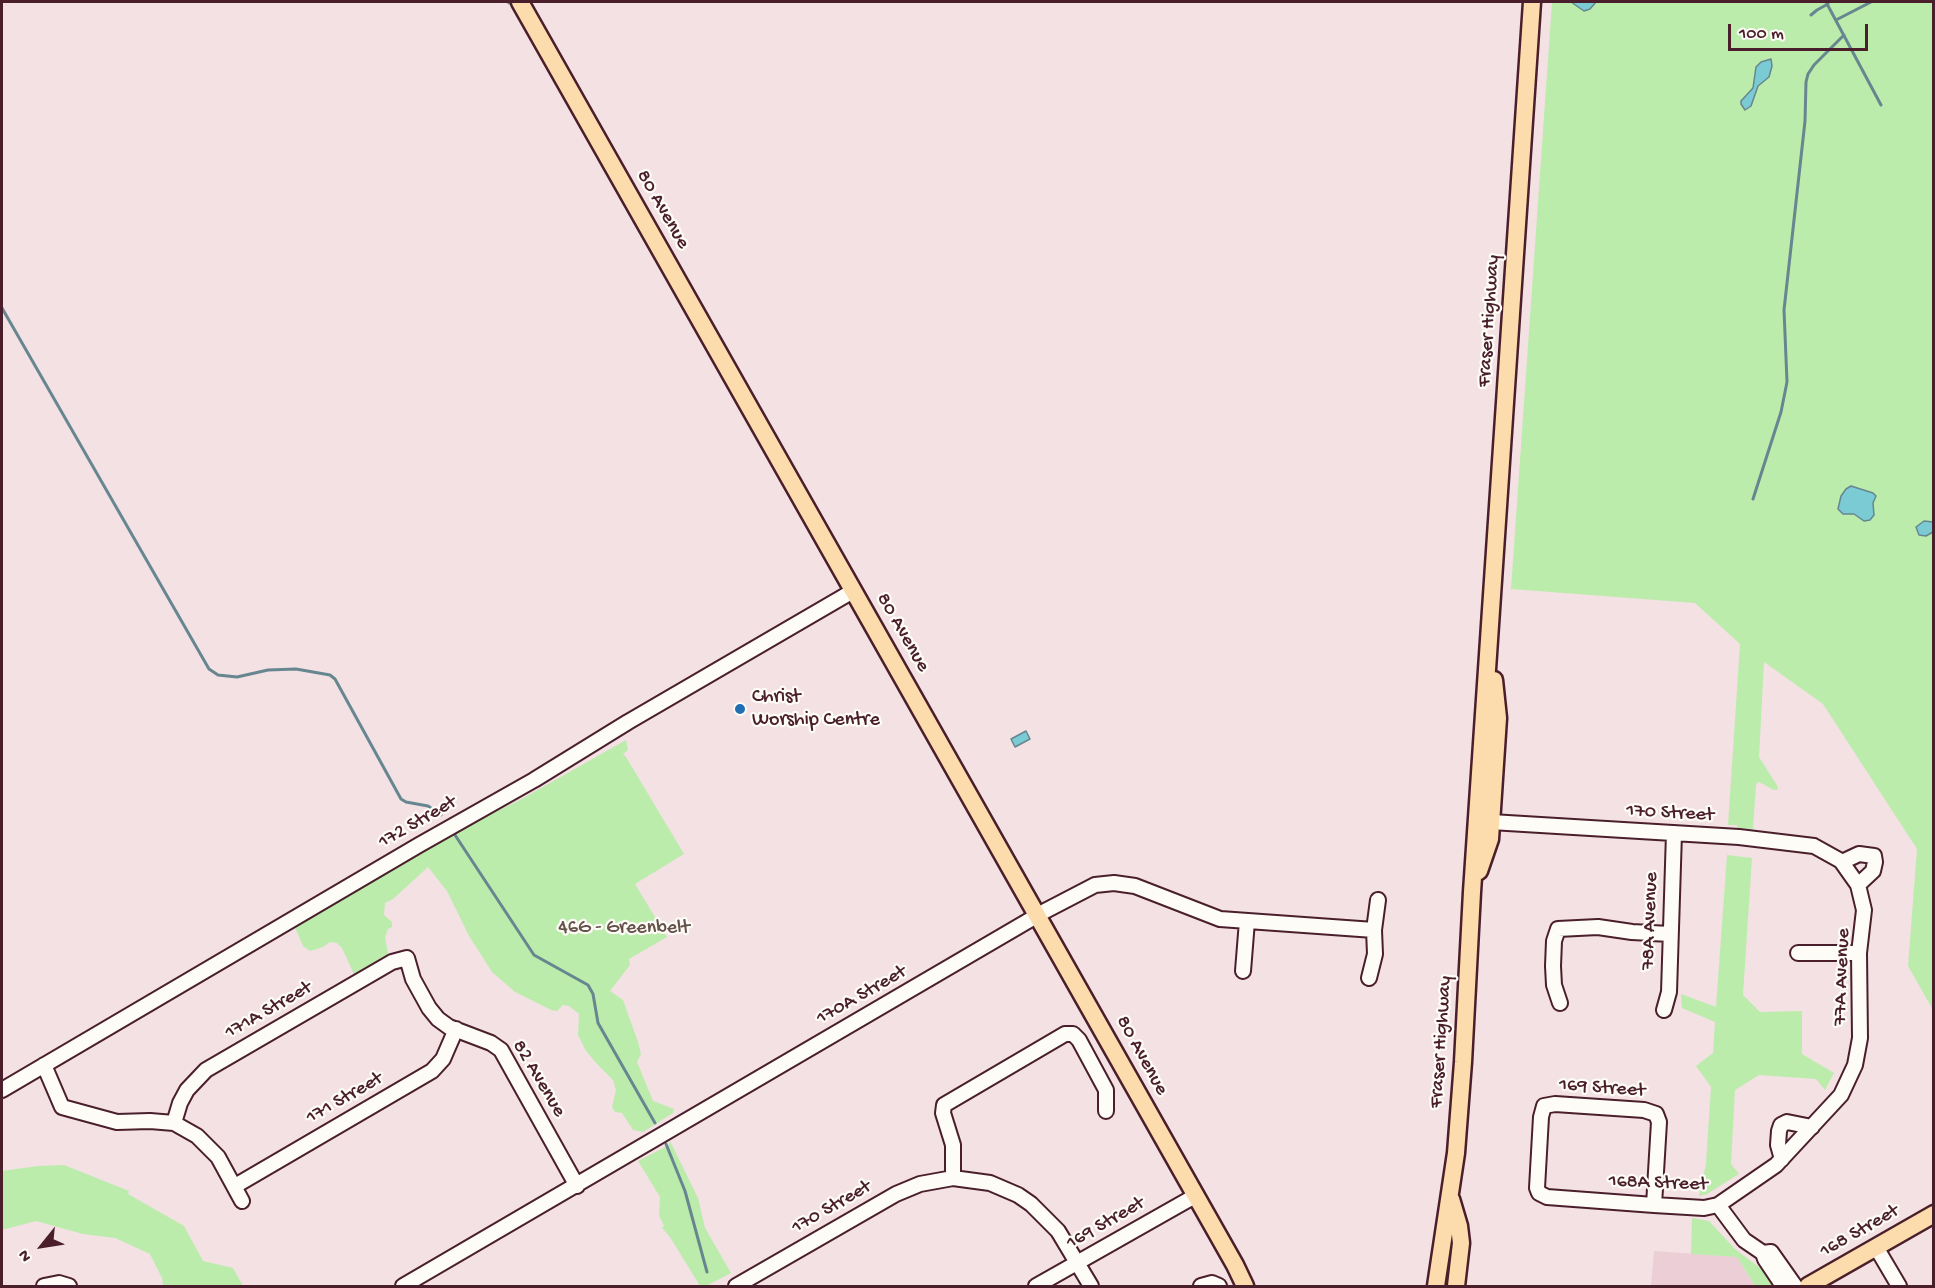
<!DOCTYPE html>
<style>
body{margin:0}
#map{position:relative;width:1935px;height:1288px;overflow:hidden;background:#f3e1e4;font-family:"Gochi Hand",sans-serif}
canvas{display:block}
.frame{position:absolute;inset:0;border:3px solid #4a1f2b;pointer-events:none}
.north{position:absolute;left:12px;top:1216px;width:60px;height:60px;-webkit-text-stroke:4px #fdfcf7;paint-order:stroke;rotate:240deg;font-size:16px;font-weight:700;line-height:24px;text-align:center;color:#4a1f2b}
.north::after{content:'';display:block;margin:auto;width:21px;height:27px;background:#4a1f2b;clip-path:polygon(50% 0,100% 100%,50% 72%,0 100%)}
.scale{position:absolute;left:1728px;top:24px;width:140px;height:27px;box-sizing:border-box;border:3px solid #4a1f2b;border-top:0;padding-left:8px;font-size:18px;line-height:21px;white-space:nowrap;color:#4a1f2b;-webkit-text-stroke:4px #fdfcf7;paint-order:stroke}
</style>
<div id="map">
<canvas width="1935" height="1288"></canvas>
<div class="frame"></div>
<div class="north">N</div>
<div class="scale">100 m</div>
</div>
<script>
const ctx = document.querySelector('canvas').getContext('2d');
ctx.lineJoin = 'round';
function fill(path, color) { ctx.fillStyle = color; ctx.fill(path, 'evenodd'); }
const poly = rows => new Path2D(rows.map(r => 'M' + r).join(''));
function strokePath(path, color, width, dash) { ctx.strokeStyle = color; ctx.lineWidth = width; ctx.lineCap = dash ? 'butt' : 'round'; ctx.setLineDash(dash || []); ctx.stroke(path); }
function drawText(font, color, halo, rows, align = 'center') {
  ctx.font = font + ' "Gochi Hand",sans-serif'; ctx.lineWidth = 4.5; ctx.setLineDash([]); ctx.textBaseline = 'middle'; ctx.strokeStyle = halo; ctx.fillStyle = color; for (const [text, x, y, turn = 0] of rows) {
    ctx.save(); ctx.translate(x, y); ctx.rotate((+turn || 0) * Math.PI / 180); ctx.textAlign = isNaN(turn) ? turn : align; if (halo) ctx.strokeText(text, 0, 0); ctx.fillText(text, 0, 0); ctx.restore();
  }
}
fill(poly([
 [1654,1251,1737,1257,1755,1286,1651,1286]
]), '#ecced6');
fill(poly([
 [1552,2,1933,2,1933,1010,1908,966,1917,849,1823,704,1764,662,1759,757,1778,787,1777,790,1774,790,1759,782,1756,784,1753,829,1737,828,1737,825,1728,825,1740,644,1695,603,1511,589],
 [626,740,628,750,623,754,626,757,684,854,635,884,667,937,629,959,630,965,610,991,623,1000,638,1042,641,1054,637,1062,653,1101,674,1109,673,1113,643,1132,633,1130,622,1113,615,1112,612,1107,616,1090,613,1080,597,1064,586,1051,578,1035,579,1014,569,1006,563,1005,557,1011,551,1010,515,992,492,972,469,936,447,891,428,867,393,899,385,903,384,915,392,922,392,927,388,929,385,937,388,954,354,974,342,948,337,943,330,942,323,947,310,951,303,946,294,925,391,867,470,824,518,801],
 [1727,855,1752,858,1743,995,1760,1012,1802,1011,1802,1054,1834,1073,1825,1090,1816,1079,1759,1075,1735,1090,1731,1164,1739,1174,1707,1194,1699,1196,1706,1164,1711,1087,1696,1066,1713,1053,1715,1022,1682,1008,1681,994,1716,1007],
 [670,1141,698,1198,705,1228,731,1273,706,1286,700,1286,670,1237,662,1228,664,1226,659,1215,660,1197,638,1161,669,1145],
 [64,1165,129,1191,128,1194,184,1226,203,1261,233,1268,243,1286,163,1286,162,1278,150,1254,115,1238,83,1234,36,1221,2,1230,2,1171,38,1166],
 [1692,1218,1709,1221,1735,1249,1768,1274,1773,1282,1772,1286,1755,1286,1737,1257,1691,1254]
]), '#bbecac');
const water = poly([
 [1571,2,1596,2,1590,9,1584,11,1571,2],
 [1771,59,1772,66,1769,77,1758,86,1751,106,1745,110,1741,104,1741,101,1753,88,1756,67,1761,62,1771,59],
 [1851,486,1873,493,1876,496,1873,503,1874,515,1870,520,1864,521,1854,514,1843,514,1838,509,1841,496,1846,489,1851,486],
 [1924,521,1933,522,1933,532,1926,536,1919,535,1916,527,1924,521],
 [1026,731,1030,739,1015,747,1011,739,1026,731]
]);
fill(water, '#7acbd3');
strokePath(water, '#678690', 1.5);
strokePath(poly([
 [508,2,509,3],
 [1826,2,1881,105],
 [1811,15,1817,10,1828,4],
 [1836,20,1871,2],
 [2,308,209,669,218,675,237,677,268,670,296,669,330,675,335,679,401,799,406,802,428,806,441,815],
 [1753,499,1781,412,1787,382,1784,310,1805,121,1806,82,1808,74,1814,65,1844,35],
 [455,835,534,955,588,985,593,994,598,1023,655,1123],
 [666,1144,685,1191,707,1272]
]), '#678690', 3);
const minor = poly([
 [1491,822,1739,837,1814,846,1841,861,1858,885,1864,910,1859,953,1860,1038,1855,1065,1841,1095,1776,1165,1718,1205,1704,1208,1654,1205,1547,1197,1539,1193,1537,1188,1541,1117,1544,1106,1555,1104,1644,1110,1656,1114,1659,1122,1654,1205],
 [1842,862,1859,854,1874,856,1875,862,1873,871,1858,885],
 [1798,953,1859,953],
 [1243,971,1247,921],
 [1369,978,1375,954,1374,930,1378,900],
 [1560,1003,1554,985,1553,966,1554,941,1558,929,1598,927,1632,932,1670,934],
 [1664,1010,1669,992,1674,833],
 [44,1065,62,1107,117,1122,150,1121,174,1123,197,1136,218,1157,242,1201],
 [2,1090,419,845,534,780,628,722,853,591],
 [174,1123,180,1103,187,1090,206,1070,392,962,407,958,413,979,429,1008,438,1019,449,1027,491,1043,501,1050,577,1186],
 [1782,1159,1778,1145,1779,1131,1781,1125,1787,1122,1812,1127],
 [953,1178,953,1145,943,1113,944,1105,1065,1034,1073,1034,1079,1040,1106,1090,1106,1111],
 [235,1186,432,1071,443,1059,456,1029],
 [1718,1205,1744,1240,1763,1253,1771,1252,1795,1286],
 [1876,1247,1899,1286],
 [1763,1253,1765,1259,1783,1286],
 [44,1286,59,1283,69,1286],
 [403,1286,1045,911,1095,885,1114,883,1135,886,1220,919,1374,930],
 [736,1286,896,1194,920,1184,953,1178,990,1183,1018,1195,1031,1204,1058,1231,1091,1286],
 [1036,1286,1195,1196],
 [1201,1286,1212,1283,1219,1286]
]);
const major = poly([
 [520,2,1235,1265,1245,1286],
 [1479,871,1490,839,1498,718,1494,680],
 [1451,1199,1459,1226,1461,1243,1456,1286],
 [1436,1286,1456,1153,1463,1062,1472,892,1532,2],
 [1808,1286,1934,1214]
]);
strokePath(minor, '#4a1f2b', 18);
strokePath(major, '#4a1f2b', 21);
strokePath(minor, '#fdfcf7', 14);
strokePath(major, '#fcdcac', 16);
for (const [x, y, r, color] of [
 [740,709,6,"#1f6fb2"]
]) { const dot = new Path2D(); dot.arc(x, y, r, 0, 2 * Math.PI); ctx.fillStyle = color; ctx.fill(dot); strokePath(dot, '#fdfcf7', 2); }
drawText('20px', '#4a1f2b', '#fdfcf7', [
 ["80 Avenue",662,210,60],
 ["Fraser Highway",1490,321,-86],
 ["80 Avenue",902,633,60],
 ["170 Street",1670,814,3],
 ["172 Street",418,823,-30],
 ["78A Avenue",1651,921,-88],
 ["77A Avenue",1843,977,-88],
 ["170A Street",862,996,-30],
 ["171A Street",269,1011,-30],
 ["Fraser Highway",1442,1042,-86],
 ["80 Avenue",1141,1056,61],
 ["82 Avenue",538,1079,59],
 ["169 Street",1602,1089,4],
 ["171 Street",345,1099,-30],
 ["168A Street",1658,1184,2],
 ["170 Street",832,1208,-30],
 ["169 Street",1106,1224,-30],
 ["168 Street",1860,1232,-30]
]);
drawText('20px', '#4a1f2b', '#fdfcf7', [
 ["Christ",752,698],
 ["Worship Centre",752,721]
], 'left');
drawText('20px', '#66524b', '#fdfcf7', [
 ["46G - Greenbelt",624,929]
]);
</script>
